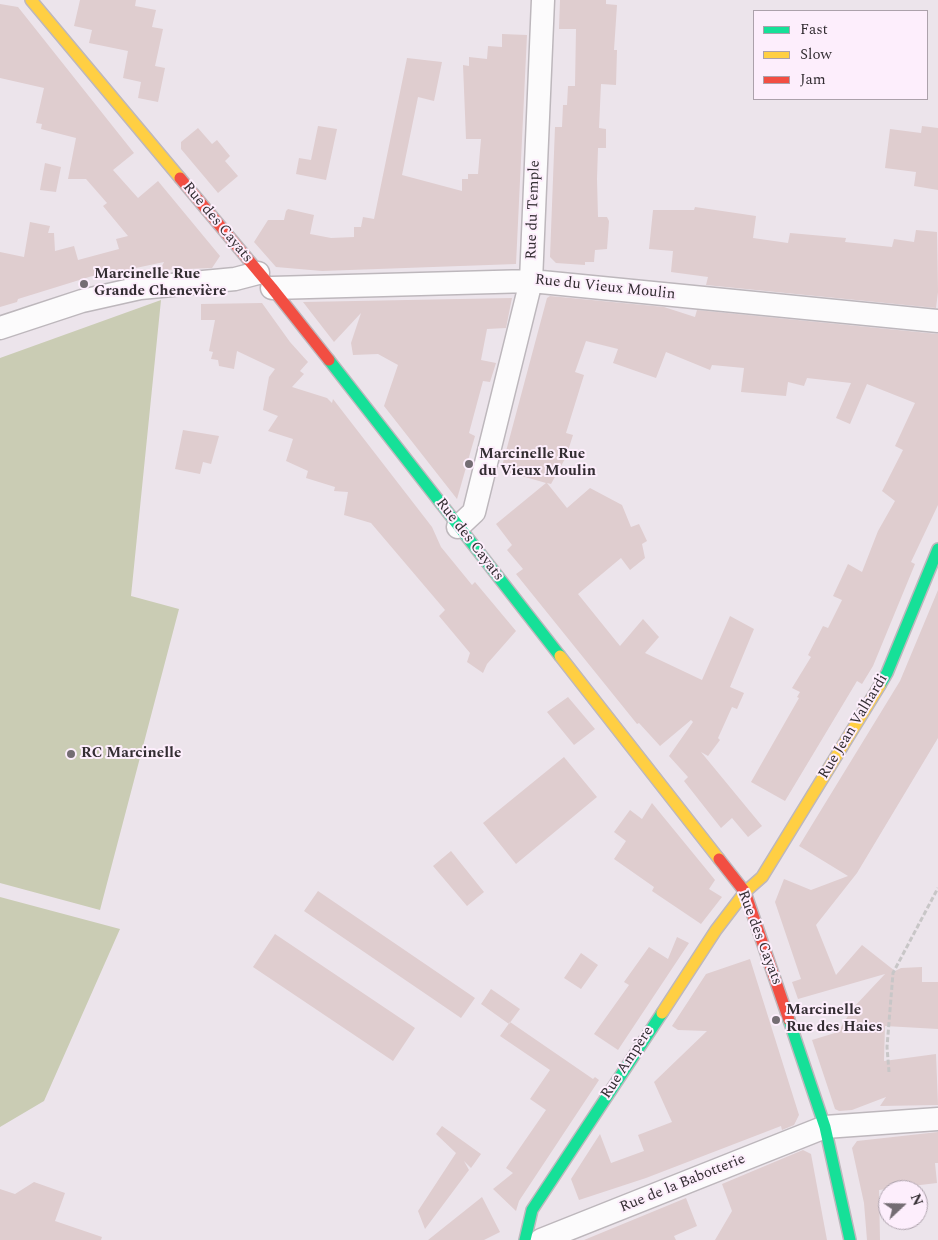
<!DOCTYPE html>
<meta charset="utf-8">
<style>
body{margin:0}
#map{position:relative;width:938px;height:1240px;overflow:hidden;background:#ece4eb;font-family:Spectral,serif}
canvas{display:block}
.legend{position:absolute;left:753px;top:10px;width:175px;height:90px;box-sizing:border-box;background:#fdeefc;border:1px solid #aca1ab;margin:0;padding:6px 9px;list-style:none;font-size:15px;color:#332d32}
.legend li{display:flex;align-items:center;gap:10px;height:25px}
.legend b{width:25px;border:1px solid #aca1ab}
.north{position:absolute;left:878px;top:1180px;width:50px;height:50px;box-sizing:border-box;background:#fdeefc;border:1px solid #aca1ab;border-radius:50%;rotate:69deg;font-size:14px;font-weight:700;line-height:20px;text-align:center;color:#332d32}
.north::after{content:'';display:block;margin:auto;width:18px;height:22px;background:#746d73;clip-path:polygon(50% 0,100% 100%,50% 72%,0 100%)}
</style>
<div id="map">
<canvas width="938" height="1240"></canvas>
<ul class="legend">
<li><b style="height:6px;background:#16e098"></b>Fast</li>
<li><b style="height:6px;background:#ffcf43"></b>Slow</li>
<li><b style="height:6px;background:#f24e42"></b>Jam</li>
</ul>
<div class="north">N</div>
</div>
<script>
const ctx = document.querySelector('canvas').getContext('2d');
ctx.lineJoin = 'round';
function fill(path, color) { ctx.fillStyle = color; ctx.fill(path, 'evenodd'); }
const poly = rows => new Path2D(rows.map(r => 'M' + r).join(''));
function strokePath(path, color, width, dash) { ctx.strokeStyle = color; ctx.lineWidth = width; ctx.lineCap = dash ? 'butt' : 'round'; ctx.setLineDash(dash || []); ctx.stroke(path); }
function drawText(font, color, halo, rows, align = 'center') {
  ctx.font = font + ' Spectral,serif'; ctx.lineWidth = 4; ctx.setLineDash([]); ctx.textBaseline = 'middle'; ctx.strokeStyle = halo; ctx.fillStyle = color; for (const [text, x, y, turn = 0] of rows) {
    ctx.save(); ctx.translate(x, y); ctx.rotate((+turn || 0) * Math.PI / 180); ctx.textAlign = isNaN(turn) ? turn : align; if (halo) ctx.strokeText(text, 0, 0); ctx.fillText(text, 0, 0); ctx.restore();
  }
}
fill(poly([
 [161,300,131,596,179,609,100,910,0,883,0,358],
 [0,897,120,929,44,1101,0,1127]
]), '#caccb4');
fill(poly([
 [80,0,136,0,135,6,156,10,152,27,163,29,155,66,165,68,158,102,138,98,141,82,123,78,128,51,89,43,92,30,74,26],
 [560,0,606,0,606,4,617,5,614,50,617,50,616,85,601,84,599,128,606,129,606,148,598,148,597,179,598,217,607,217,609,221,607,249,595,250,594,262,585,262,585,265,556,263,550,257,555,127,562,127,563,105,567,105,568,86,575,86,576,29,559,29],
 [0,4,18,7,134,153,113,170,138,198,158,181,220,256,212,268,160,270,164,262,103,275,102,273,18,299,17,302,0,307,0,252,24,257,30,222,50,226,48,233,54,233,55,251,74,246,78,260,119,249,116,239,128,236,103,206,107,203,86,179,68,179,76,138,41,129,42,124,36,123,44,88,0,78],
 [502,34,527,35,516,264,322,271,276,267,254,242,268,220,284,220,286,211,288,209,314,215,310,234,331,238,354,237,354,227,361,227,363,217,374,219,407,58,442,62,434,101,418,97,402,175,462,191,462,179,468,179,468,174,478,174,481,139,466,139,463,65,469,66,469,57,487,59,488,46,502,47],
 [318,126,337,129,326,180,296,174,299,158,311,160],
 [922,126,938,128,938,190,914,186,916,172,885,168,890,129,921,133],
 [198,128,212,144,217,140,230,156,225,161,238,176,218,193,181,149,181,142],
 [45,163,61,167,56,192,40,190],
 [695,207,756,216,753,238,788,243,790,233,846,238,845,242,892,247,894,239,914,242,916,230,937,232,938,292,936,308,706,285,708,277,671,272,673,251,649,249,653,210,694,210],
 [550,296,664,307,695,317,697,310,938,334,938,505,911,562,915,564,873,666,862,684,857,681,785,801,751,782,799,698,797,697,800,692,792,688,811,657,808,655,823,626,828,628,842,600,833,596,848,564,862,572,878,531,895,501,882,491,903,450,895,446,915,403,867,384,850,424,836,418,851,383,807,378,804,386,788,382,786,396,741,392,744,368,712,365,710,370,666,352,656,378,613,363,618,349,586,341,575,372,584,375,566,433,573,435,566,457,551,484,547,483,567,508,590,488,622,505,631,527,639,524,647,541,642,544,645,558,630,570,621,558,578,594,620,646,643,619,659,637,645,653,702,680,730,616,754,629,730,687,744,693,737,709,732,707,718,738,720,740,708,756,701,752,762,826,748,837,732,818,721,828,684,781,688,777,669,756,693,722,691,720,660,746,639,723,637,724,516,574,523,569,507,550,512,545,496,524,546,483,501,470,547,298],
 [512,298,506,328,487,329,481,360,496,363,490,382,483,381,469,433,475,436,457,499,384,406,398,365,378,354,353,355,351,343,361,313,334,342,303,302],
 [262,303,290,342,308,362,300,371,304,374,292,387,327,398,332,403,333,399,432,527,441,547,472,585,475,582,516,631,487,664,483,673,467,662,470,653,439,616,445,610,371,523,344,515,348,492,334,491,335,487,306,478,308,471,286,461,293,439,268,431,278,416,263,410,269,377,275,369,237,351,234,369,219,366,218,360,211,359,213,352,209,351,215,320,201,320,201,304],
 [183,430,219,436,211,464,203,462,200,474,175,469],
 [938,590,938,738,857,873,816,925,836,975,862,945,895,971,901,968,922,967,922,982,938,982,938,1029,885,1026,884,1061,936,1054,938,1105,880,1106,886,1097,852,1110,839,1111,835,1109,812,1040,838,1032,853,1008,885,974,798,999,792,982,801,979,775,902,784,879,811,890,848,876,799,846,900,681],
 [568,697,595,729,574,745,547,712],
 [564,757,597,797,516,864,483,823],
 [652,803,715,880,709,889,722,897,701,924,652,891,654,887,614,859,626,841,614,832,630,810,642,819],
 [451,851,484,892,467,906,433,866],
 [318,891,475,998,461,1018,304,911],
 [275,934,415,1028,393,1061,253,967],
 [677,937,689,943,618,1050,594,1034,629,985,624,982,649,947,668,959],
 [581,953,598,965,581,989,564,978],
 [750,959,799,1115,794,1125,782,1130,781,1126,646,1178,579,1200,571,1179,600,1134,611,1163,644,1151,638,1135,672,1122,654,1082,707,1031,678,1030,672,1026,706,974],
 [491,989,520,1009,509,1024,481,1004],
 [510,1022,593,1079,595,1077,599,1080,519,1201,516,1211,493,1189,513,1173,506,1168,546,1110,530,1099,550,1070,500,1036],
 [442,1126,481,1154,471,1168,464,1161,469,1170,425,1229,418,1211,456,1153,436,1134],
 [938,1132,938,1163,935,1163,937,1183,879,1190,880,1240,867,1240,864,1203,852,1148,857,1141],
 [803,1150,811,1154,827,1240,715,1240,732,1211,722,1184],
 [34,1182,65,1193,55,1221,102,1237,101,1240,0,1240,0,1189,15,1194],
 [482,1197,500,1232,484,1240,428,1240],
 [686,1198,697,1226,674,1236,676,1240,584,1240]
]), '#dfcdcf');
const street = poly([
 [272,288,531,281,938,321],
 [0,328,82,301,140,288,235,279,258,273],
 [458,527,474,512,531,281,543,0],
 [541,1240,825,1127,938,1119]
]);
const fast = poly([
 [329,360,560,656],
 [880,685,887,673,938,549],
 [789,1020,825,1127,850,1240],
 [525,1240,532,1210,662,1013]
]);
const slow = poly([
 [31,0,180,178],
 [560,656,719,859],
 [662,1013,716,930,745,892,762,877,880,685]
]);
const jam = poly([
 [180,178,272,288,329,360],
 [719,859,745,892,789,1020]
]);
strokePath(street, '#bdb7bc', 25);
strokePath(fast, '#bdb7bc', 14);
strokePath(slow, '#bdb7bc', 14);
strokePath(jam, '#bdb7bc', 14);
strokePath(poly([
 [889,1072,887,1047,893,973,938,888]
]), '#c8c6c7', 3, [5, 2.5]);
strokePath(street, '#fcfbfc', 22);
strokePath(fast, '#16e098', 11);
strokePath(slow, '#ffcf43', 11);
strokePath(jam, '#f24e42', 11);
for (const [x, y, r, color] of [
 [84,284,5,"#746d73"],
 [469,464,5,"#746d73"],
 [71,754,5,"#746d73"],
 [776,1020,5,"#746d73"]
]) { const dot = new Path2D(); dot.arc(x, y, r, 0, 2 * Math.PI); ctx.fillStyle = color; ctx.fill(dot); strokePath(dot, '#fdeefc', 2); }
drawText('15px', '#332d32', '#fdeefc', [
 ["Rue du Temple",534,210,-88],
 ["Rue des Cayats",217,223,50],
 ["Rue du Vieux Moulin",605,288,6],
 ["Rue des Cayats",469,540,52],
 ["Rue Jean Valhardi",854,727,-59],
 ["Rue des Cayats",759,938,69],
 ["Rue Ampère",628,1063,-57],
 ["Rue de la Babotterie",683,1184,-22]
]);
drawText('bold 15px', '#332d32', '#fdeefc', [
 ["Marcinelle Rue",94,275],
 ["Grande Chenevière",94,292],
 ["Marcinelle Rue",479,455],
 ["du Vieux Moulin",479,472],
 ["RC Marcinelle",81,754],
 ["Marcinelle",786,1011],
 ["Rue des Haies",786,1028]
], 'left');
</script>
